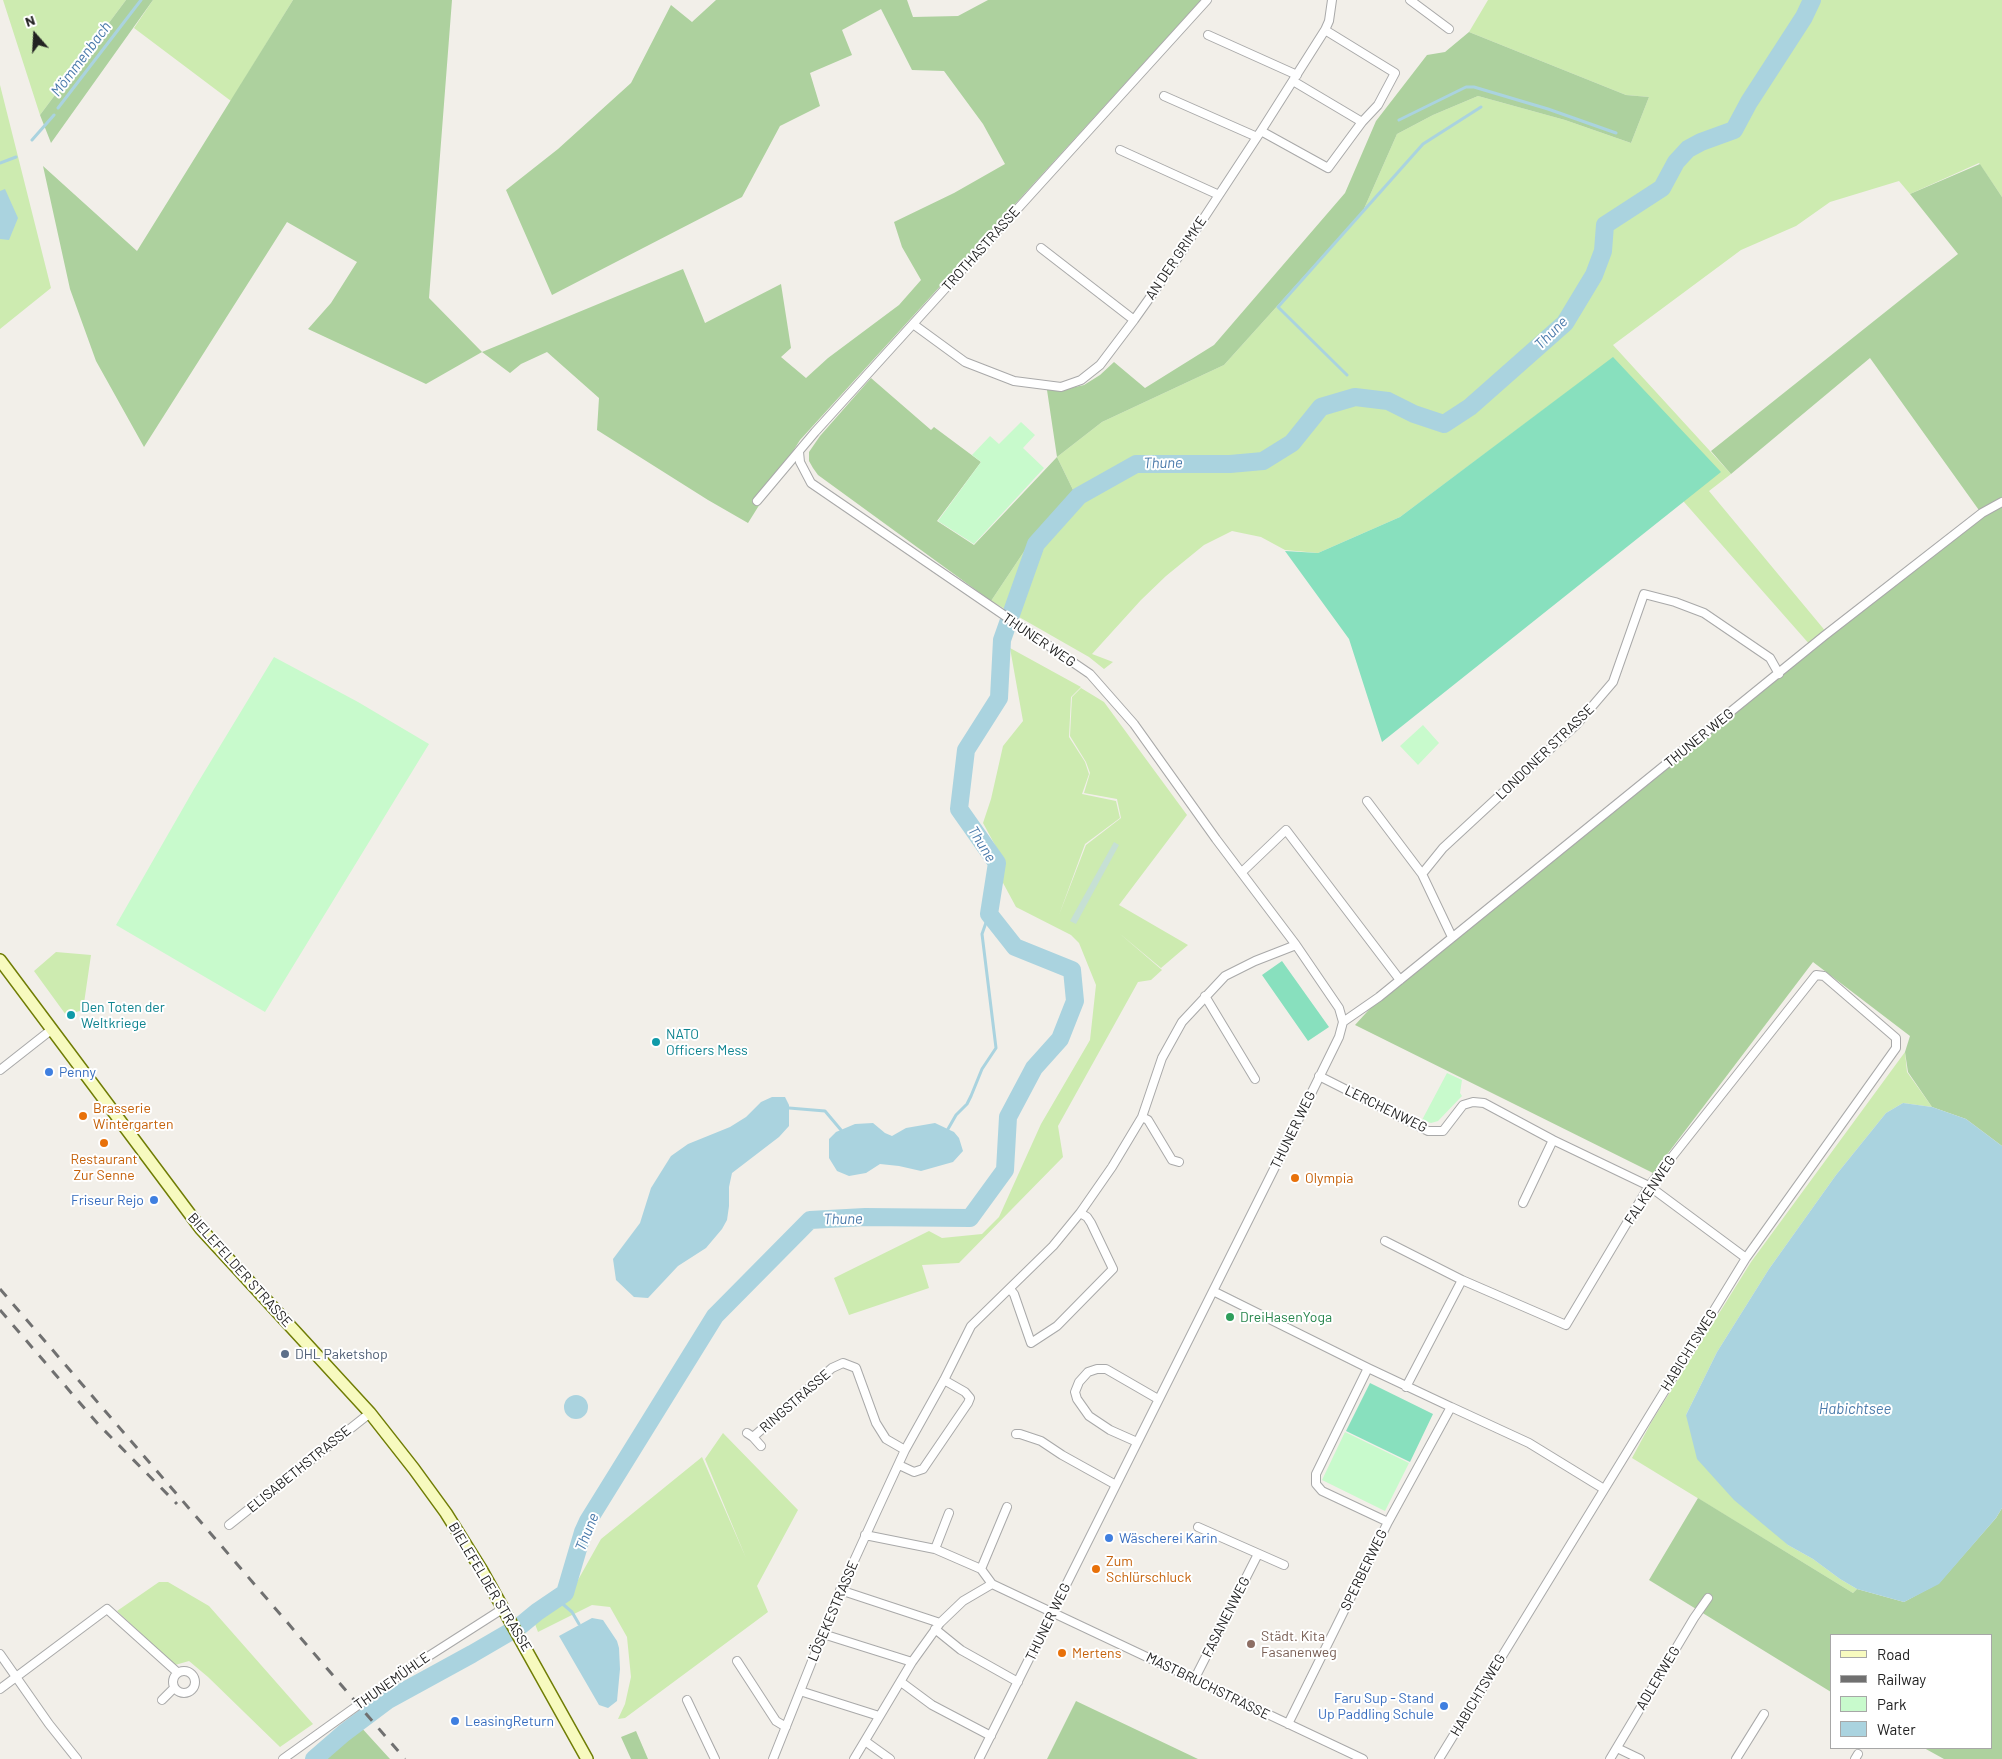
<!DOCTYPE html>
<meta charset="utf-8">
<style>
body{margin:0}
#map{position:relative;width:2002px;height:1759px;overflow:hidden;background:#f2efe9;font-family:Barlow,sans-serif}
canvas{display:block}
.legend{position:absolute;left:1830px;top:1634px;width:162px;height:115px;box-sizing:border-box;background:#fff;border:1px solid #a7a7a7;margin:0;padding:6px 9px;list-style:none;font-size:15px;color:#222}
.legend li{display:flex;align-items:center;gap:10px;height:25px}
.legend b{width:25px;border:1px solid #a7a7a7}
.north{position:absolute;left:10px;top:10px;width:50px;height:50px;-webkit-text-stroke:4px #fff;paint-order:stroke;rotate:341deg;font-size:14px;font-weight:700;line-height:20px;text-align:center;color:#222}
.north::after{content:'';display:block;margin:auto;width:18px;height:22px;background:#222;clip-path:polygon(50% 0,100% 100%,50% 72%,0 100%)}
</style>
<div id="map">
<canvas width="2002" height="1759"></canvas>
<ul class="legend">
<li><b style="height:6px;background:#f7fabf"></b>Road</li>
<li><b style="height:6px;background:#707070"></b>Railway</li>
<li><b style="height:14px;background:#c8facc"></b>Park</li>
<li><b style="height:14px;background:#aad3df"></b>Water</li>
</ul>
<div class="north">N</div>
</div>
<script>
const ctx = document.querySelector('canvas').getContext('2d');
ctx.lineJoin = 'round';
function fill(path, color) { ctx.fillStyle = color; ctx.fill(path, 'evenodd'); }
const poly = rows => new Path2D(rows.map(r => 'M' + r).join(''));
function strokePath(path, color, width, dash) { ctx.strokeStyle = color; ctx.lineWidth = width; ctx.lineCap = dash ? 'butt' : 'round'; ctx.setLineDash(dash || []); ctx.stroke(path); }
function drawText(font, color, halo, rows, align = 'center') {
  ctx.font = font + ' Barlow,sans-serif'; ctx.lineWidth = 4; ctx.setLineDash([]); ctx.textBaseline = 'middle'; ctx.strokeStyle = halo; ctx.fillStyle = color; for (const [text, x, y, turn = 0] of rows) {
    ctx.save(); ctx.translate(x, y); ctx.rotate((+turn || 0) * Math.PI / 180); ctx.textAlign = isNaN(turn) ? turn : align; if (halo) ctx.strokeText(text, 0, 0); ctx.fillText(text, 0, 0); ctx.restore();
  }
}
fill(poly([
 [3,0,126,0,40,115],
 [153,0,293,0,231,101,134,28],
 [1488,0,2002,0,2002,197,1979,163,1910,194,1899,181,1830,202,1796,226,1741,250,1613,345,1731,474,1709,491,1827,633,1811,646,1684,502,1613,358,1400,517,1318,553,1285,550,1261,537,1232,531,1204,545,1166,576,1141,600,1092,654,1113,662,1104,669,1089,657,991,601,1039,529,1074,492,1057,457,1102,422,1224,365,1363,211,1397,134,1433,115,1478,96,1565,120,1631,143,1649,97,1626,95,1469,32],
 [0,85,51,288,0,329],
 [1010,648,1081,687,1071,697,1069,737,1085,762,1089,774,1082,794,1116,801,1120,818,1085,844,1059,915,1086,845,1121,818,1117,799,1084,793,1090,773,1086,762,1070,736,1072,697,1081,688,1104,702,1187,815,1119,905,1188,945,1161,968,1119,933,1162,970,1151,980,1138,982,1058,1126,1063,1157,959,1263,922,1265,929,1288,849,1315,834,1278,929,1231,942,1238,982,1234,999,1217,1041,1124,1090,1040,1096,985,1079,943,1071,935,1016,907,1002,881,1001,856,983,823,991,799,1003,746,1023,721],
 [56,952,91,955,83,1010,66,1015,34,971],
 [1905,1052,1907,1072,1932,1107,1903,1103,1886,1113,1836,1175,1769,1269,1717,1352,1686,1415,1788,1545,1813,1559,1840,1579,1857,1589,1853,1593,1632,1458,1652,1421,1751,1262],
 [723,1433,798,1510,757,1586,768,1612,625,1718,618,1719,625,1704,631,1677,627,1637,610,1607,592,1605,538,1632,535,1624,569,1596,601,1539,702,1457,746,1558,705,1459],
 [159,1582,168,1582,209,1606,313,1724,280,1747,208,1677,189,1661,175,1665,117,1611]
]), '#cdebb0');
fill(poly([
 [126,0,153,0,51,143,40,115],
 [293,0,452,0,429,298,482,352,683,269,705,323,781,284,791,348,781,357,806,378,828,358,899,305,921,280,902,247,894,222,954,193,1005,164,983,124,944,71,912,70,881,9,842,30,852,55,810,73,820,106,780,126,742,197,552,295,506,190,558,149,631,83,671,5,692,22,716,0,907,0,913,17,958,16,988,0,1201,0,800,440,748,523,708,500,597,430,599,398,547,352,521,364,510,373,482,352,426,384,308,329,331,303,357,262,287,222,144,447,96,361,70,289,43,166,137,251],
 [1469,32,1626,95,1649,97,1631,143,1565,120,1478,96,1433,115,1397,134,1363,211,1224,365,1102,422,1057,457,1074,492,1039,529,991,601,818,475,813,468,809,461,809,452,820,436,871,378,931,430,934,427,981,462,937,521,974,545,1057,457,1047,390,1066,389,1084,385,1100,375,1114,362,1145,388,1214,345,1345,193,1376,121,1427,55,1445,52],
 [1980,164,2002,197,2002,1146,1966,1119,1932,1107,1908,1072,1905,1052,1910,1036,1813,962,1653,1173,1355,1025,1386,991,1981,513,1870,358,1731,474,1711,451,1958,254,1910,194],
 [1698,1498,1853,1593,1857,1589,1904,1602,1939,1583,1996,1518,2002,1508,2002,1759,1944,1759,1924,1748,1991,1748,1991,1635,1831,1635,1831,1692,1649,1580],
 [1076,1701,1198,1759,1047,1759],
 [359,1725,390,1759,320,1759,331,1749],
 [636,1731,648,1759,631,1759,621,1737]
]), '#add19e');
fill(poly([
 [1114,842,1119,845,1076,924,1070,921]
]), '#c6e0d4');
fill(poly([
 [1021,422,1035,435,1023,448,1044,468,974,544,938,521,981,462,972,455,990,436,999,444],
 [274,657,358,702,429,744,265,1012,116,925,194,789],
 [1423,725,1439,743,1418,765,1400,746],
 [1447,1073,1462,1080,1460,1093,1462,1096,1438,1121,1431,1123,1422,1120],
 [1345,1432,1409,1463,1385,1511,1322,1480]
]), '#c8facc');
fill(poly([
 [1613,357,1721,472,1382,742,1349,639,1285,551,1318,553,1400,517],
 [1282,961,1329,1027,1308,1041,1262,975],
 [1370,1383,1433,1414,1410,1462,1346,1431]
]), '#88e0be');
fill(poly([
 [5,189,18,218,9,240,0,239,0,191],
 [772,1097,785,1097,789,1105,789,1126,779,1137,732,1173,729,1187,729,1206,727,1220,722,1229,706,1248,678,1266,648,1298,634,1297,616,1280,613,1259,640,1223,651,1188,671,1156,688,1144,730,1127,746,1117,761,1102],
 [1903,1103,1932,1107,1966,1119,2002,1146,2002,1508,1996,1518,1939,1584,1904,1602,1857,1589,1840,1579,1813,1559,1788,1545,1734,1500,1697,1459,1686,1415,1717,1352,1769,1269,1836,1175,1886,1113],
 [873,1123,885,1133,892,1136,906,1128,935,1123,954,1132,959,1138,963,1151,953,1162,921,1171,899,1166,880,1164,866,1173,849,1176,837,1171,829,1158,829,1139,836,1132,855,1124],
 '564 1407a12 12 0 1 1 24 0a12 12 0 1 1-24 0Z',
 [592,1618,603,1620,617,1641,619,1648,620,1669,617,1701,608,1708,599,1705,559,1636]
]), '#aad3df');
strokePath(poly([
 [58,108,141,0],
 [1399,120,1466,87,1474,87,1548,109,1616,133],
 [32,140,54,115],
 [0,163,16,157],
 [1347,375,1278,307,1423,144,1481,107],
 [789,1108,825,1111,841,1130],
 [948,1129,956,1115,967,1104,971,1096,982,1069,996,1048,982,934,989,914],
 [557,1599,572,1612,579,1624]
]), '#aad3df', 3);
strokePath(poly([
 [314,1759,344,1733,388,1700,472,1654,520,1626,537,1612,565,1593,583,1532,588,1521,715,1316,810,1220,865,1217,970,1218,1005,1170,1008,1117,1034,1068,1060,1039,1075,1001,1072,970,1015,947,989,914,997,863,959,809,966,750,999,698,1002,640,1036,544,1079,496,1136,464,1230,464,1263,461,1292,443,1321,407,1355,397,1388,401,1414,414,1444,424,1470,407,1565,323,1594,275,1603,251,1605,225,1662,188,1676,162,1688,149,1701,142,1734,130,1749,102,1804,17,1812,0]
]), '#aad3df', 18);
const street = poly([
 [1410,0,1449,29],
 [1208,35,1297,75],
 [1293,81,1362,122],
 [1164,96,1257,137],
 [1261,131,1328,168,1362,122,1378,105,1395,73,1325,30],
 [1120,150,1219,195],
 [1041,248,1134,320],
 [913,324,965,362,1014,381,1061,387,1081,380,1100,365,1134,320,1173,265,1261,131,1325,30,1329,21,1332,0],
 [799,452,800,462,811,483,1090,674,1134,724,1216,839,1296,945,1339,1008,1343,1022,1339,1037,1276,1165,979,1759],
 [757,501,815,432,1207,0],
 [1367,801,1422,874,1452,937],
 [1242,872,1286,830,1400,980],
 [1422,874,1443,848,1577,724,1613,682,1644,594,1675,602,1704,613,1770,658,1779,674],
 [1205,996,1255,1079],
 [1343,1022,1379,997,1824,636,1982,513,2002,502],
 [0,1070,51,1030],
 [1319,1076,1428,1131,1443,1131,1463,1105,1473,1102,1484,1103,1553,1140,1649,1186,1746,1258],
 [1142,1117,1148,1120,1172,1160,1179,1162],
 [1523,1203,1553,1140],
 [1385,1241,1462,1280],
 [1010,1289,1014,1294,1031,1343,1057,1326,1113,1269,1091,1223,1087,1217,1080,1213],
 [1213,1291,1368,1368,1451,1407,1388,1522,1288,1724],
 [1368,1368,1316,1474,1316,1484,1322,1491,1388,1522],
 [1406,1387,1462,1280,1566,1325,1649,1186,1816,975,1824,976,1896,1038,1896,1048,1746,1258,1439,1759],
 [1451,1407,1529,1443,1604,1489],
 [747,1433,753,1437,832,1368,843,1363,856,1368,876,1423,886,1439,905,1450],
 [1016,1434,1020,1434,1041,1441,1062,1455,1116,1485],
 [753,1437,761,1446],
 [1137,1442,1110,1430,1089,1416,1077,1399,1075,1392,1079,1382,1088,1372,1097,1369,1106,1369,1158,1399],
 [899,1465,914,1472,923,1469,968,1403,970,1398,965,1392,944,1380],
 [229,1525,370,1413],
 [1198,1527,1284,1565],
 [865,1535,935,1549,981,1569,992,1584,1363,1759],
 [935,1549,949,1513],
 [981,1569,1007,1507],
 [840,1590,940,1623],
 [935,1629,961,1650,1018,1682],
 [823,1634,912,1662],
 [0,1654,49,1724,77,1759],
 [737,1661,776,1721,786,1727],
 '173 1682a11 11 0 1 1 22 0a11 11 0 1 1-22 0Z',
 [1194,1680,1258,1554],
 [901,1682,932,1705,991,1736],
 [0,1689,107,1609,177,1672],
 [800,1691,879,1716],
 [162,1700,174,1688],
 [687,1700,715,1759],
 [865,1741,890,1759],
 [1617,1748,1640,1759],
 [283,1759,407,1670,504,1608],
 [773,1759,838,1596,875,1515,905,1450,944,1380,971,1326,1053,1246,1080,1213,1112,1167,1142,1117,1162,1058,1182,1022,1225,976,1255,961,1296,945],
 [854,1759,912,1662,940,1623,963,1601,992,1584],
 [1610,1759,1694,1618,1708,1598],
 [1736,1759,1764,1714],
 [1855,1759,1858,1754]
]);
const secondary = poly([
 [0,960,201,1229,370,1413,414,1469,446,1513,481,1569,587,1759]
]);
strokePath(street, '#a9a9a9', 10);
strokePath(secondary, '#707d05', 14);
strokePath(street, '#fff', 8);
strokePath(secondary, '#f7fabf', 11);
strokePath(poly([
 [0,1289,405,1759],
 [0,1310,98,1424,177,1504]
]), '#707070', 3, [10, 10]);
for (const [x, y, r, color] of [
 [71,1015,5,"#0f9aa8"],
 [656,1042,5,"#0f9aa8"],
 [49,1072,5,"#3f7fe0"],
 [83,1116,5,"#e8710a"],
 [104,1143,5,"#e8710a"],
 [1295,1178,5,"#e8710a"],
 [154,1200,5,"#3f7fe0"],
 [1230,1317,5,"#2e9e5b"],
 [285,1354,5,"#5c6f8a"],
 [1109,1538,5,"#3f7fe0"],
 [1096,1569,5,"#e8710a"],
 [1251,1644,5,"#8d6e63"],
 [1062,1653,5,"#e8710a"],
 [1444,1706,5,"#3f7fe0"],
 [455,1721,5,"#3f7fe0"]
]) { const dot = new Path2D(); dot.arc(x, y, r, 0, 2 * Math.PI); ctx.fillStyle = color; ctx.fill(dot); strokePath(dot, '#fff', 2); }
drawText('14px', '#222', '#fff', [
 ["TROTHASTRASSE",981,249,-48],
 ["AN DER GRIMKE",1176,258,-56],
 ["THUNER WEG",1039,640,34],
 ["THUNER WEG",1699,738,-39],
 ["LONDONER STRASSE",1545,752,-44],
 ["LERCHENWEG",1386,1109,26],
 ["THUNER WEG",1293,1130,-64],
 ["FALKENWEG",1650,1190,-56],
 ["BIELEFELDER STRASSE",240,1270,48],
 ["HABICHTSWEG",1689,1350,-58],
 ["RINGSTRASSE",795,1401,-41],
 ["ELISABETHSTRASSE",299,1469,-39],
 ["SPERBERWEG",1364,1570,-64],
 ["BIELEFELDER STRASSE",490,1587,59],
 ["LÖSEKESTRASSE",833,1611,-67],
 ["FASANENWEG",1226,1617,-63],
 ["THUNER WEG",1048,1622,-64],
 ["ADLERWEG",1658,1678,-59],
 ["THUNEMÜHLE",392,1681,-35],
 ["MASTBRUCHSTRASSE",1208,1686,26],
 ["HABICHTSWEG",1478,1695,-59]
]);
drawText('14px', '#0d838f', '#fff', [
 ["Den Toten der",81,1007],
 ["Weltkriege",81,1023],
 ["NATO",666,1034],
 ["Officers Mess",666,1050]
], 'left');
drawText('14px', '#366cbe', '#fff', [
 ["Penny",59,1072],
 ["Friseur Rejo",144,1200,"right"],
 ["Wäscherei Karin",1119,1538],
 ["Faru Sup - Stand",1434,1698,"right"],
 ["Up Paddling Schule",1434,1714,"right"],
 ["LeasingReturn",465,1721]
], 'left');
drawText('14px', '#c56008', '#fff', [
 ["Brasserie",93,1108],
 ["Wintergarten",93,1124],
 ["Restaurant",104,1159,"center"],
 ["Zur Senne",104,1175,"center"],
 ["Olympia",1305,1178],
 ["Zum",1106,1561],
 ["Schlürschluck",1106,1577],
 ["Mertens",1072,1653]
], 'left');
drawText('14px', '#27864d', '#fff', [
 ["DreiHasenYoga",1240,1317]
], 'left');
drawText('14px', '#4e5e75', '#fff', [
 ["DHL Paketshop",295,1354]
], 'left');
drawText('14px', '#785e54', '#fff', [
 ["Städt. Kita",1261,1636],
 ["Fasanenweg",1261,1652]
], 'left');
drawText('italic 15px', '#4a7aab', '#fff', [
 ["Mömmenbach",81,59,-53],
 ["Thune",1551,333,-45],
 ["Thune",1163,463,-1],
 ["Thune",982,844,58],
 ["Thune",843,1219,-1],
 ["Habichtsee",1855,1409],
 ["Thune",587,1532,-68]
]);
</script>
